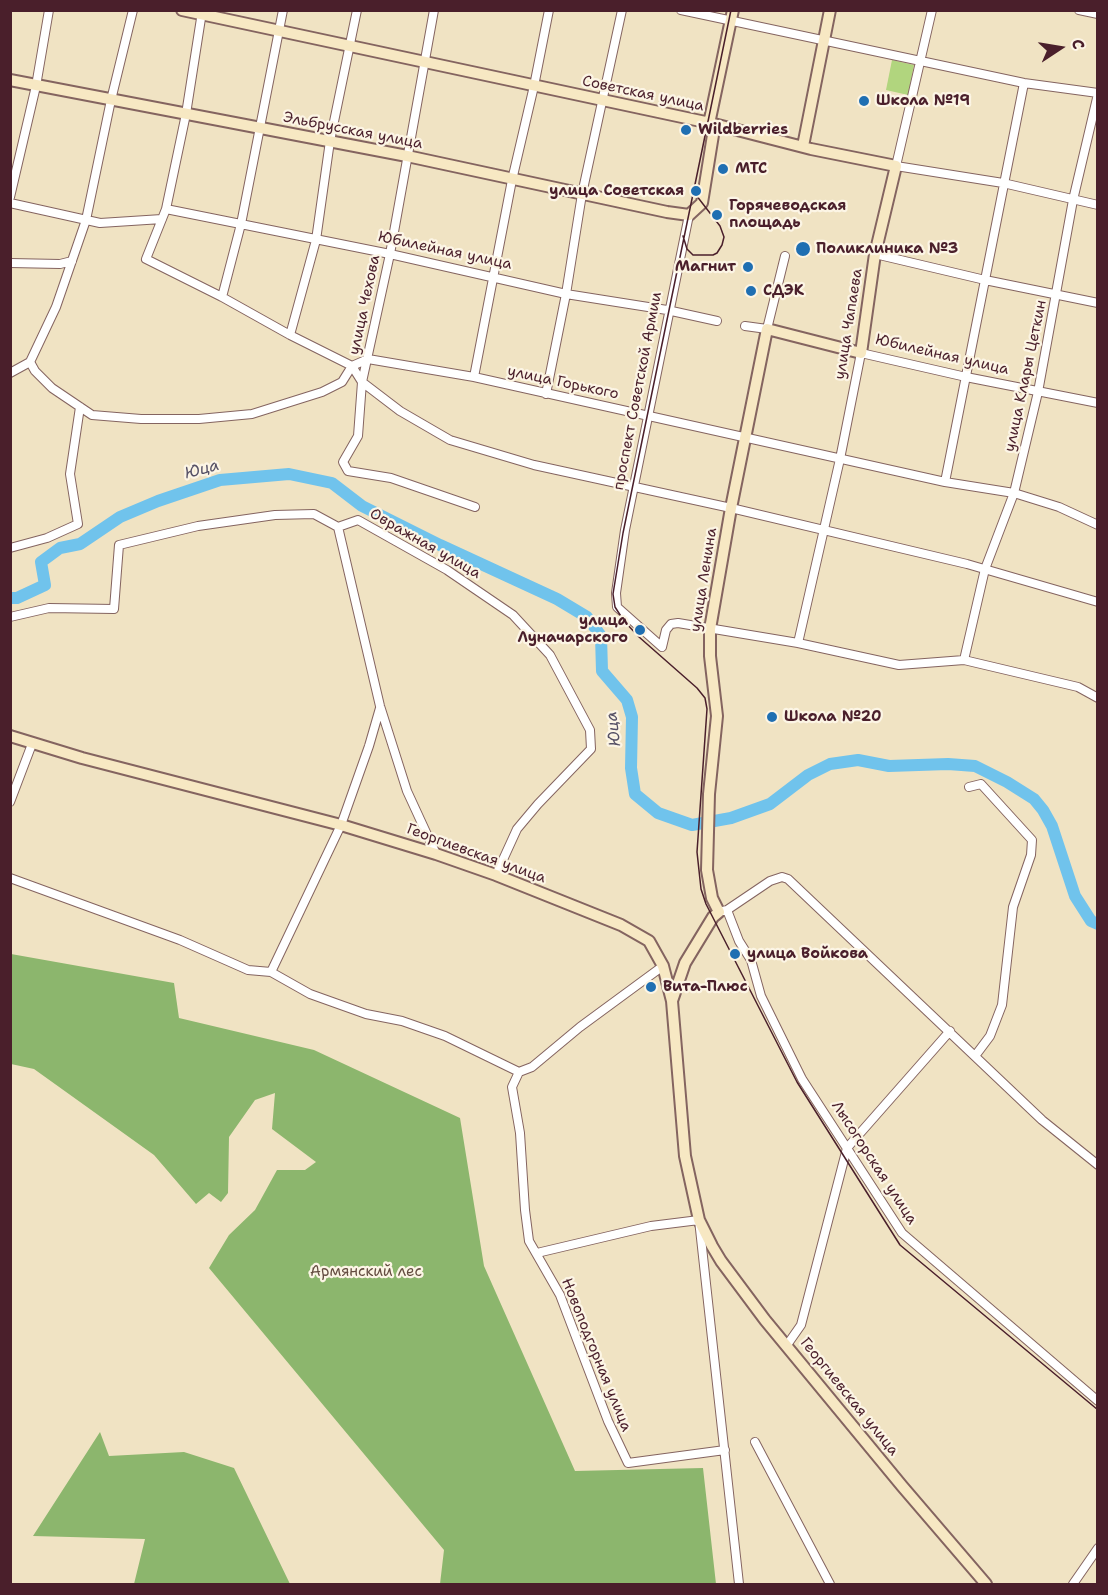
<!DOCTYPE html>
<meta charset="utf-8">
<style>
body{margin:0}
#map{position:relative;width:1108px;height:1595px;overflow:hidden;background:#f0e3c3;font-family:"Shantell Sans",sans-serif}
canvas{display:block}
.frame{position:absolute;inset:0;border:12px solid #4a1f2b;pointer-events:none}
.north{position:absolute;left:1030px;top:18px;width:60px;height:60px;-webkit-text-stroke:4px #fcf5e5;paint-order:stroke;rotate:78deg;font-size:16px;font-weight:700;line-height:24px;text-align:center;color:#4a1f2b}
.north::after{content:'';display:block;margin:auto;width:21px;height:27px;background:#4a1f2b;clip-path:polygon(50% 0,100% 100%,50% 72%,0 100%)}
</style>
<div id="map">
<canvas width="1108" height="1595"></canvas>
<div class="frame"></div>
<div class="north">С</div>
</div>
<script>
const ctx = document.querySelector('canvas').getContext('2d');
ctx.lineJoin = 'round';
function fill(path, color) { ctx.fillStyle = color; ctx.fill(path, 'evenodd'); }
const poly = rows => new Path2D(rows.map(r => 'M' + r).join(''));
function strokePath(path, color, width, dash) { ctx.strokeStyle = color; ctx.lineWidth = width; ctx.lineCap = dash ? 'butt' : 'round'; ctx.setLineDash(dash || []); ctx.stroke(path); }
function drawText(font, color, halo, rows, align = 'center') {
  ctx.font = font + ' "Shantell Sans",sans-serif'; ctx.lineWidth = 4.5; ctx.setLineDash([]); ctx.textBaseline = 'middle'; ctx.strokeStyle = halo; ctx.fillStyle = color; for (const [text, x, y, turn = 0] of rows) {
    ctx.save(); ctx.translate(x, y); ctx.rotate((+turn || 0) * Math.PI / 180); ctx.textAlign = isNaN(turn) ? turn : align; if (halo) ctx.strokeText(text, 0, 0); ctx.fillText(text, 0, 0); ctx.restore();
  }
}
fill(poly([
 [892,60,914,65,908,95,886,90]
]), '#b1d57e');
fill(poly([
 [11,954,174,983,179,1018,314,1050,460,1118,484,1266,575,1471,703,1468,716,1584,440,1584,444,1550,209,1268,229,1235,255,1210,277,1170,305,1170,316,1162,272,1129,275,1093,255,1100,229,1137,228,1193,221,1202,209,1193,196,1204,154,1155,34,1069,11,1064],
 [100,1432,109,1456,184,1452,234,1468,290,1584,134,1584,145,1539,33,1536]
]), '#8cb66d');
strokePath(poly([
 [10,598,17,598,45,585,41,562,60,548,80,544,120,517,158,501,220,480,289,474,332,483,362,506,440,545,557,599,587,617,601,636,602,671,627,700,632,717,631,768,635,794,658,813,692,825,731,818,770,804,808,775,830,764,858,760,889,766,948,764,975,766,1007,782,1034,799,1043,810,1052,826,1075,896,1091,921,1098,924]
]), '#70c3ec', 12);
const street = poly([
 [434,10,390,254,362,382,358,436,343,462,348,471,391,478,475,507],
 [681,10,1024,83,1098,93],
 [932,10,896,166,1003,183,1098,205],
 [1079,10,1098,14],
 [202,12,186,114,166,209,146,259,222,297,290,335,352,366,368,359,474,377,945,482,1014,493,1059,507,1098,525],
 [10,197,36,86,49,10],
 [10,203,100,223,162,219],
 [166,209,390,254,566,294,667,310,717,321],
 [689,215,625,530,616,593,617,607,662,647,666,630,671,624,678,623,798,643,899,665,964,660,1078,687,1098,698],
 [875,254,985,280,1098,303],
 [10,263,60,264,72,261],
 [222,297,241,224,283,10],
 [745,326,767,329,785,256],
 [290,335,316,240,330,141,357,10],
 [30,362,56,307,86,220,111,100,133,10],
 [10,373,30,362,35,371,52,388,92,415,141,419,199,419,252,414,322,392,342,382,352,366,362,382,400,411,450,440,534,465,731,508,967,564,1098,602],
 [474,377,512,180,534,86,549,10],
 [546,394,566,294,582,194,622,10],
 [945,482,1024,83],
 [338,527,380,706,407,791,436,854],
 [10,548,47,538,78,524,70,474,80,407],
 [10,617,49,608,114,609,119,545,198,526,275,515,314,514,338,527,358,520,447,570,513,615,550,655,590,730,591,749,538,804,517,829,496,875],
 [798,643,840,459,861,353,966,377,1098,403],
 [964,660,985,569,1014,493,1038,392,1073,200,1098,94],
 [969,787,981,784,1032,840,1031,855,1013,907,1002,1005,990,1036,975,1056],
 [10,802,32,744],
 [10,878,180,940,248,970,271,972,310,994,366,1014,402,1021,445,1036,519,1072,512,1087,520,1133,525,1210,529,1241,560,1295,608,1421,628,1463,725,1450],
 [727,910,739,941,751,960,761,996,802,1079,902,1233,1098,1401],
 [723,911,727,910,770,881,782,877,788,879,1042,1120,1098,1165],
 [271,972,341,825,369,746,380,708],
 [519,1072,532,1067,580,1027,663,966],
 [537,1253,651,1226,699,1220,739,1584],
 [787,1345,801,1325,847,1148,950,1031],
 [755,1442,830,1584],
 [1073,1584,1098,1548]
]);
const secondary = poly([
 [182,10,710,123,811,149,896,166,875,254,861,353,767,329,731,508,710,629,710,656,717,716,709,794,707,870,712,898,719,912,713,917,685,963,672,1001],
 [10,80,407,156,667,212,689,215,702,203,713,135,710,119,733,10],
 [803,146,830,10],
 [10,736,82,758,341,825,436,854,496,875,621,925,649,941,663,966,672,1001,685,1156,699,1220,712,1246,721,1261,765,1320,902,1486,986,1584]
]);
strokePath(street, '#846460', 10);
strokePath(secondary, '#846460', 14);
strokePath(street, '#fff', 8);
strokePath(secondary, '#f7e8c3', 10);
strokePath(poly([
 [731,10,623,533,613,594,615,607,624,621,639,637,697,688,705,698,707,709,697,852,701,889,706,904,797,1082,900,1245,1098,1410],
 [683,236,687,249,693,255,713,255,717,253,722,245,724,237,720,226,696,195]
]), '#4a1f2b', 1.5);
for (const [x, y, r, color] of [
 [864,101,6,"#1f6fb2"],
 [686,130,6,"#1f6fb2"],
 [723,169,6,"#1f6fb2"],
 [696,191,6,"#1f6fb2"],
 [717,215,6,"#1f6fb2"],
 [803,249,8,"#1f6fb2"],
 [748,267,6,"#1f6fb2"],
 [751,291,6,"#1f6fb2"],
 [640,630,6,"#1f6fb2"],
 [772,717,6,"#1f6fb2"],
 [735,954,6,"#1f6fb2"],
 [651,987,6,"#1f6fb2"]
]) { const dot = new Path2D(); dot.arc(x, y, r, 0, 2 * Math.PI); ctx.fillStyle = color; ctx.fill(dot); strokePath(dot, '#fcf5e5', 2); }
drawText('15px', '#4a1f2b', '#fcf5e5', [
 ["Советская улица",643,94,12],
 ["Эльбрусская улица",353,131,11],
 ["Юбилейная улица",445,251,12],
 ["улица Чехова",365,305,-78],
 ["улица Чапаева",849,324,-81],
 ["Юбилейная улица",942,355,13],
 ["улица Клары Цеткин",1026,376,-78],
 ["улица Горького",563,383,12],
 ["проспект Советской Армии",638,391,-79],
 ["Овражная улица",425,544,30],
 ["улица Ленина",704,580,-81],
 ["Георгиевская улица",476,854,20],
 ["Лысогорская улица",874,1163,57],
 ["Новоподгорная улица",596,1355,68],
 ["Георгиевская улица",849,1397,51]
]);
drawText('bold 15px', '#4a1f2b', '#fcf5e5', [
 ["Школа №19",876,101],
 ["Wildberries",698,130],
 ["МТС",735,169],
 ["улица Советская",684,191,"right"],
 ["Горячеводская",729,206],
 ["площадь",729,223],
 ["Поликлиника №3",816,249],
 ["Магнит",736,267,"right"],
 ["СДЭК",763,291],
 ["улица",628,621,"right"],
 ["Луначарского",628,638,"right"],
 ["Школа №20",784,717],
 ["улица Войкова",747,954],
 ["Вита-Плюс",663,987]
], 'left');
drawText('15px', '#644c40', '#fcf5e5', [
 ["Армянский лес",366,1272]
]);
drawText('italic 16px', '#555065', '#fcf5e5', [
 ["Юца",202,470,-15],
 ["Юца",614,729,-97]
]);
</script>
